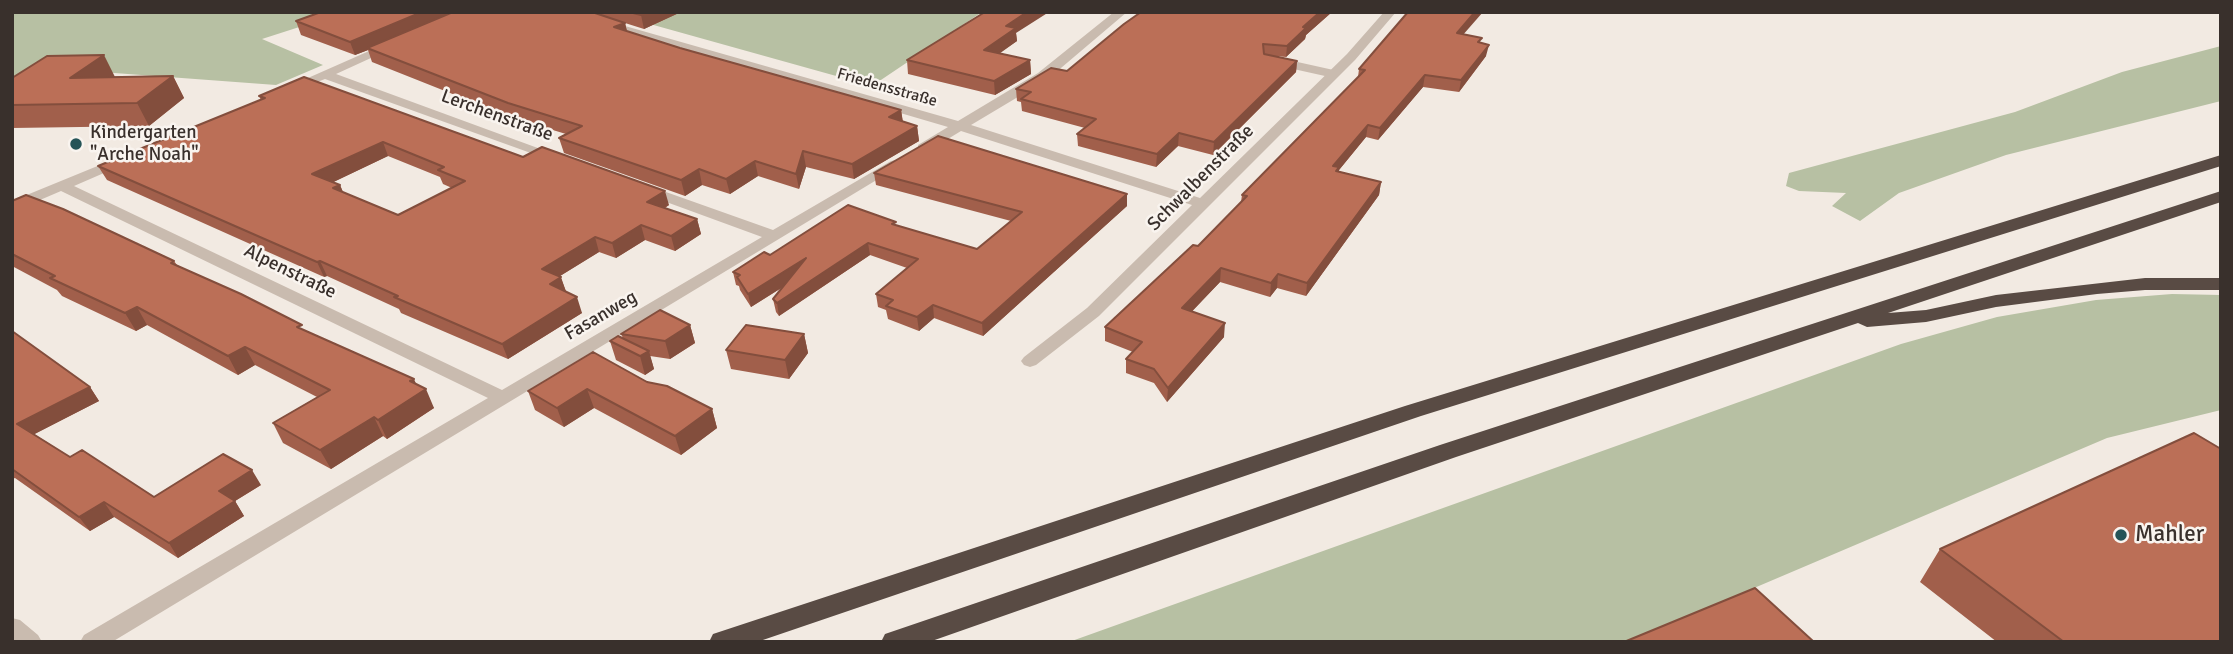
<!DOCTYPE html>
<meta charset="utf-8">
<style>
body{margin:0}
#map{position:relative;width:2233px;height:654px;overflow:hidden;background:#f2eae2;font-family:Signika,sans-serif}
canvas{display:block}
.frame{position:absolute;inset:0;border:14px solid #39302c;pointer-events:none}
</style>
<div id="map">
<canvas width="2233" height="654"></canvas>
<div class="frame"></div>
</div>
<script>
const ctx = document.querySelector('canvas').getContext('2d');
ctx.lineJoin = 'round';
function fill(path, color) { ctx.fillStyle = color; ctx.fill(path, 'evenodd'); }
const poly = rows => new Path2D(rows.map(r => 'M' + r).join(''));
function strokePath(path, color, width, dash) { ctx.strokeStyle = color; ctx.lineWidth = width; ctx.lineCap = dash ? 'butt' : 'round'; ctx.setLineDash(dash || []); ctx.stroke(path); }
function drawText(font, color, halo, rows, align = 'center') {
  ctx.font = font + ' Signika,sans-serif'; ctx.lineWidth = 5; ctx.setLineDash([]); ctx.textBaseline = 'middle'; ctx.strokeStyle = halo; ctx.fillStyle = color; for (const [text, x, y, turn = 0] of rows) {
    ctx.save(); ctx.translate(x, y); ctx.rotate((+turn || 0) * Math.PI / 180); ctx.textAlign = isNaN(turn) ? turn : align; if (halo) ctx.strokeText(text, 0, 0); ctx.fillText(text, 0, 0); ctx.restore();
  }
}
fill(poly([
 [12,12,346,12,262,39,323,65,276,85,47,68,12,90],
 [607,12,982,12,872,86],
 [2221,46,2221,101,2006,155,1899,193,1860,221,1832,206,1846,193,1799,191,1786,186,1789,173,2015,112,2122,72],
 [2172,294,2221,295,2221,410,2107,438,1627,642,1069,642,1901,344,1997,317,2096,300]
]), '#b7c0a3');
fill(poly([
 [1275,57,1338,71,1340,74,1334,78,1271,64,1271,58,1275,57]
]), '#c9bbaf');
fill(poly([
 [556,12,576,12,958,121,1038,73,1114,12,1127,12,1048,79,971,125,1200,198,1347,54,1384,12,1396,12,1355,60,1099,316,1036,365,1030,367,1024,365,1021,361,1024,357,1087,308,1192,205,961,131,928,151,918,151,918,145,948,127,556,12],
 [385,44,395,47,336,74,565,158,563,161,553,161,325,79,289,93,283,89,385,44],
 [122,156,127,157,127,163,74,186,502,390,762,237,639,192,639,186,649,186,773,230,891,161,896,160,903,164,112,642,80,642,84,635,488,398,61,191,12,212,12,201,122,156],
 [12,618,20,620,38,635,42,642,13,642,12,618]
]), '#c9bbaf');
fill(poly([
 [2221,155,2221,166,1421,416,757,642,709,642,713,634,1405,406,2221,155],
 [2221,191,2221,202,1888,313,1926,310,1996,295,2145,278,2221,278,2221,290,2145,290,2097,294,1996,307,1926,322,1867,327,1858,323,1456,457,929,642,881,642,885,634,1440,445,2221,191]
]), '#594b44');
fill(poly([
 [321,12,681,12,644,29,625,23,627,31,680,48,901,110,903,122,917,126,919,141,854,179,806,167,799,189,758,176,730,194,702,185,685,196,564,153,559,138,566,134,513,118,372,62,368,50,355,55,301,35,296,21],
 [1141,12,1332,12,1306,35,1305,39,1286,57,1276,56,1297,61,1296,72,1213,155,1178,146,1156,167,1078,146,1077,134,1085,128,1022,111,1021,102,1017,101,1016,89,1067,71],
 [1016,33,1017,41,999,53,1030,60,1031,74,995,95,908,74,907,60],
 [1464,34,1481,43,1486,56,1459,92,1423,87,1378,140,1366,137,1339,170,1339,172,1381,182,1379,195,1306,296,1277,288,1270,297,1220,282,1192,311,1224,337,1167,402,1154,383,1126,373,1126,359,1133,352,1105,341,1105,327,1198,246,1241,202,1242,195,1358,77,1359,69],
 [173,76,184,98,149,126,12,128,12,78],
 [259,96,523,157,669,205,665,208,697,219,701,234,675,251,645,240,616,258,599,252,560,276,566,291,582,313,508,359,401,313,399,309,327,276,324,277,107,180,98,166,261,100],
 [388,156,440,177,443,184,452,188,398,215,343,192,340,185,333,182],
 [874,173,1127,194,1127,206,983,336,934,318,919,331,888,319,886,310,878,307,876,294,907,268,870,255,779,316,776,312,773,299,783,287,751,307,740,290,739,286,736,285,733,272,770,255,896,226,977,249,1011,221,876,185],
 [12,201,174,261,177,265,305,331,416,384,434,408,387,439,383,436,331,469,283,443,273,423,317,397,255,365,238,375,147,325,136,331,62,296,57,290,12,266],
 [690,325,695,343,670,359,650,356,654,369,645,375,616,360,610,341,623,338,621,334],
 [12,331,90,387,99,401,34,434,70,457,154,497,261,485,235,501,244,516,178,558,114,517,90,531,15,478,12,479],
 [804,334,808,353,789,379,731,369,726,350],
 [647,382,712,409,717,428,681,455,594,408,564,427,535,410,528,391],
 [1940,549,2221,642,1997,642,1920,582]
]), '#a15f4b');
fill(poly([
 [422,12,459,12,367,48,368,50,355,55,350,42],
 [648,12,681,12,644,29,641,15],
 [1027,12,1049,12,1016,33,1017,41,985,64,984,50,1006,26],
 [1320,12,1332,12,1306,35,1305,39,1286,57,1287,46,1303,27],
 [1475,12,1483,12,1455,44,1457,33],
 [625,23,628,36,614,27],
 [1489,45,1486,56,1459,92,1461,80],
 [104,55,115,77,70,78],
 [1030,60,1031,74,995,95,994,81],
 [1297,61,1296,72,1213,155,1214,142],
 [1425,75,1423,87,1378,140,1380,128],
 [173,76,184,98,149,126,137,103],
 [901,110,903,124,889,117],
 [1368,125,1366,137,1339,170,1337,180,1333,166],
 [917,126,919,141,854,179,852,164],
 [1179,133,1178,146,1156,167,1157,154],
 [383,142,388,156,319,189,312,174],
 [803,151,806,167,799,189,796,174],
 [755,161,758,176,730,194,726,179],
 [699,169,702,185,685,196,681,180],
 [1381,182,1379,195,1306,296,1307,283],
 [340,185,346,200,333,188],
 [665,191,669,205,650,216,647,202],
 [1127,194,1127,206,983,336,982,323],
 [697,219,701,234,675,251,671,236],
 [641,225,645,240,616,258,612,243],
 [595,237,599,252,547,284,542,269],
 [868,243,870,255,779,316,777,303],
 [806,258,808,271,751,307,748,294],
 [320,261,327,276,324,277,317,262],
 [1221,268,1220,282,1182,322,1182,308],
 [1278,274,1277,288,1270,297,1271,283],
 [561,277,566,292,550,284],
 [577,297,582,313,508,359,502,344],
 [933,305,934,318,919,331,917,317],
 [137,307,147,325,136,331,125,313],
 [1225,323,1224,337,1167,402,1168,388],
 [690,325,695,343,670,359,665,341],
 [804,334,808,353,789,379,785,360],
 [245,347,255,365,238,375,228,356],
 [649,351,654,369,645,375,640,356],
 [414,379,420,393,426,389,434,408,387,439,378,420,410,381],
 [90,387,99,401,27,438,17,424],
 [587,389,594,408,564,427,557,408],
 [712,409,717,428,681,455,675,436],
 [374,417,383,436,331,469,320,450],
 [252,470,261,485,235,501,244,516,178,558,169,543,219,491],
 [104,502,114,517,90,531,79,517]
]), '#834e3d');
const building = poly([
 [321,12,422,12,350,42,296,21,321,12],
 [453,12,592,12,625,23,614,27,680,48,901,110,889,117,917,126,852,164,803,151,796,174,755,161,726,179,699,169,681,180,559,138,582,126,508,103,367,48,453,12],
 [629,12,648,12,641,15,629,12],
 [985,12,1027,12,1006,26,1016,28,984,50,1030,60,994,81,907,60,985,12],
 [1141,12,1320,12,1303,27,1306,28,1287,46,1263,44,1264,54,1297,61,1214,142,1179,133,1157,154,1077,134,1096,119,1021,99,1031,92,1016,89,1051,68,1067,71,1124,24,1141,12],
 [1408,12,1475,12,1457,33,1482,38,1478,42,1489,45,1461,80,1425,75,1380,128,1368,125,1333,166,1339,167,1336,171,1381,182,1307,283,1278,274,1271,283,1221,268,1182,308,1225,323,1168,388,1154,369,1126,359,1142,342,1105,327,1193,245,1198,246,1247,196,1242,195,1365,70,1359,69,1408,12],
 [104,55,70,78,173,76,137,103,12,105,12,78,47,56,104,55],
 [304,77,523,157,542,147,665,191,647,202,697,219,671,236,641,225,612,243,595,237,542,269,561,277,550,284,577,297,502,344,394,297,398,296,320,261,317,262,98,166,265,98,259,96,304,77],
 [383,142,444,167,438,170,465,181,398,215,333,188,340,185,312,174,383,142],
 [938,136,1127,194,982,323,933,305,917,317,886,306,893,300,876,294,918,259,868,243,777,303,773,299,806,258,748,294,737,277,740,275,733,272,764,252,770,255,848,205,896,222,892,224,977,249,1022,212,874,173,938,136],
 [26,195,63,209,174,261,171,263,241,294,302,325,297,327,414,379,410,381,426,389,378,420,374,417,320,450,273,423,330,390,245,347,228,356,137,307,125,313,50,278,55,276,12,254,12,201,26,195],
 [660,310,690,325,665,341,621,334,660,310],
 [746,325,804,334,785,360,726,350,746,325],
 [12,331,90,387,17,424,70,457,82,450,154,497,223,454,252,470,219,491,235,501,169,543,104,502,79,517,12,469,12,331],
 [618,336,649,351,640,356,610,341,618,336],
 [593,352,647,382,667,386,712,409,675,436,587,389,557,408,528,391,593,352],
 [2194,433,2221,449,2221,642,2064,642,1940,549,2194,433],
 [1755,588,1814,642,1624,642,1755,588]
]);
fill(building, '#bb6f57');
strokePath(building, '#834e3d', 2);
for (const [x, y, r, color] of [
 [76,144,7,"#255457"],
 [2121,535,7,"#255457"]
]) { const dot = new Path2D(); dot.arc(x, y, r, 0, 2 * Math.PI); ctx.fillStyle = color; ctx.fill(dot); strokePath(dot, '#f9f4ef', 2.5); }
drawText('16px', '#39302c', '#f9f4ef', [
 ["Friedensstraße",887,88,16]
]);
drawText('19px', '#39302c', '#f9f4ef', [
 ["Lerchenstraße",497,116,20],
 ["Schwalbenstraße",1201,178,-45],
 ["Alpenstraße",290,272,26],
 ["Fasanweg",601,316,-30]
]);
drawText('19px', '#39302c', '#f9f4ef', [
 ["Kindergarten",90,133],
 ["\"Arche Noah\"",90,155]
], 'left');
drawText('23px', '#39302c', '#f9f4ef', [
 ["Mahler",2135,535]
], 'left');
</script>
